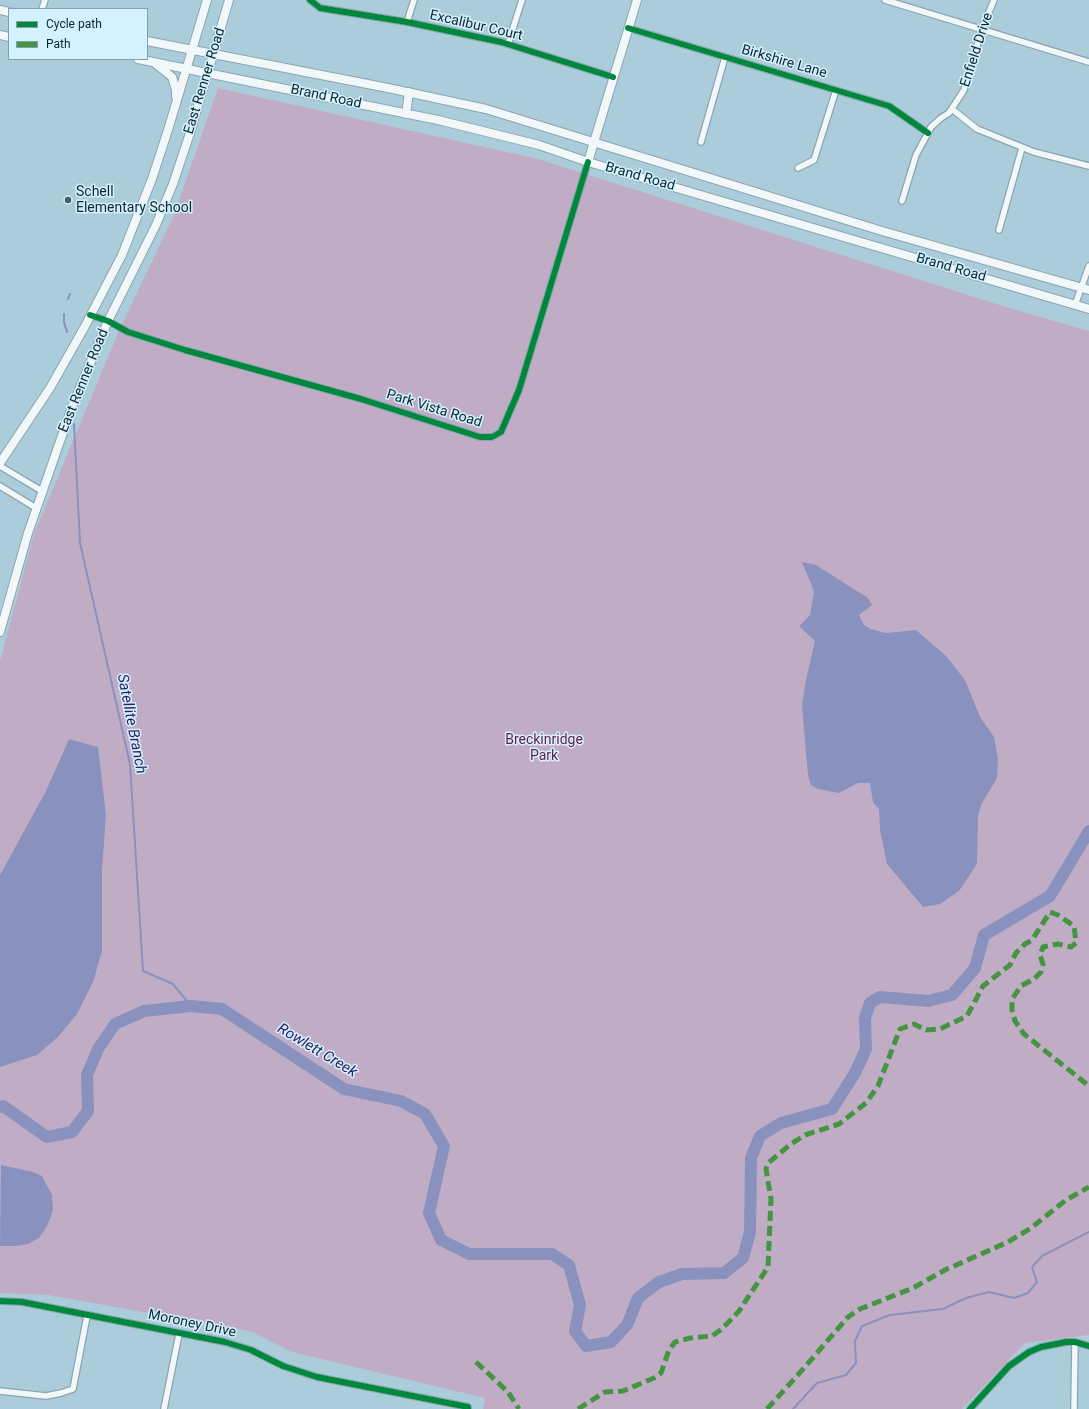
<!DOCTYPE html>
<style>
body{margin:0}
#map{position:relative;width:1089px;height:1409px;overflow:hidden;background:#abcddb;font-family:Roboto,sans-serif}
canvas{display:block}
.legend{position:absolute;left:8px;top:8px;width:140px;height:52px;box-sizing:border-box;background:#d3f1fe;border:1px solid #84a0ac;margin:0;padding:5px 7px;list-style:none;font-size:12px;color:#0d2630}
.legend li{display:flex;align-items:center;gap:8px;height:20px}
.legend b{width:20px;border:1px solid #84a0ac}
</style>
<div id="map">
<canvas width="1089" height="1409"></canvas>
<ul class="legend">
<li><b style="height:5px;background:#00873e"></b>Cycle path</li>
<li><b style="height:5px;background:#459441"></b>Path</li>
</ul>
</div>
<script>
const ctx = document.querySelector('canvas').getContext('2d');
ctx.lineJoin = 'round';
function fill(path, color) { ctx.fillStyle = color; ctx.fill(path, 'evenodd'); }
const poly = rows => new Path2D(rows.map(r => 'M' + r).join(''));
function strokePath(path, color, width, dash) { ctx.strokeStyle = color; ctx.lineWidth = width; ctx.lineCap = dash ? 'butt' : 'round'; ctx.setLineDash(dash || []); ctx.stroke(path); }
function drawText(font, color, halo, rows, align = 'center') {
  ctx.font = font + ' Roboto,sans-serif'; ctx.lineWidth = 3; ctx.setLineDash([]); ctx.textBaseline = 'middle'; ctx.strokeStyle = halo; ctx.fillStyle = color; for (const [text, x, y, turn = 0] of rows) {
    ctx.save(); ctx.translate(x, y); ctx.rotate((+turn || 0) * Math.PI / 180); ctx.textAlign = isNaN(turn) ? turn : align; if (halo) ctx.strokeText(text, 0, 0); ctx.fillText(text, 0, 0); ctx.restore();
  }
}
fill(poly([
 [218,88,538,159,1006,307,1089,331,1089,1335,1025,1343,962,1409,483,1409,485,1398,292,1352,250,1331,48,1295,0,1293,0,661,34,534,118,333,174,215]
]), '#c0adc5');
fill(poly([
 [802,562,816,565,868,598,872,605,859,615,864,625,871,629,886,633,916,630,946,656,965,680,980,717,994,737,998,759,997,778,982,803,978,815,977,864,959,891,940,904,923,907,887,864,880,830,879,809,873,802,870,783,858,783,839,793,818,789,811,785,808,776,802,705,806,680,815,641,799,626,810,615,814,591],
 [69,739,98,747,106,815,102,871,102,951,93,982,77,1014,58,1037,37,1055,0,1067,0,875,46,791],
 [1,1165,33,1172,42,1176,52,1195,53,1210,47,1226,39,1238,28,1244,15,1246,0,1246]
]), '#8992be');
strokePath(poly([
 [68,299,70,294],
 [64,314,64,322,67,332],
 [74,424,80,543,130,764,143,971,173,984,191,1006],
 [793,1409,817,1383,846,1375,856,1363,855,1341,862,1326,890,1315,943,1309,966,1298,989,1292,1014,1298,1028,1293,1037,1282,1032,1267,1042,1256,1089,1232]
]), '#8992be', 2);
strokePath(poly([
 [0,1107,3,1106,47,1137,72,1132,88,1111,87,1075,98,1049,115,1024,144,1011,191,1006,222,1009,344,1089,401,1101,425,1114,444,1146,429,1213,441,1240,469,1254,552,1254,569,1265,580,1305,575,1331,586,1346,611,1342,627,1325,638,1298,659,1282,682,1274,724,1273,743,1258,750,1232,751,1158,760,1136,781,1123,832,1109,855,1073,866,1049,865,1018,870,1003,880,997,928,1001,952,995,975,968,984,935,1050,896,1089,831]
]), '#8992be', 12);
const street = poly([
 [310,0,320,8,407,22,501,42,613,77],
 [885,0,1089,62],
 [42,9,45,0],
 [407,22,414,0],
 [628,28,889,106,928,133],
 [508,44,522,0],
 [952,109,977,129,1034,152,1089,166],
 [701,142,725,57],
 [798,168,814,160,836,90],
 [902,201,916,155,928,133,931,127,941,118,949,113,964,90,982,29,994,0],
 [999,230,1022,148],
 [1075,305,1089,266],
 [90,315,108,321,128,332,185,350,361,399,480,437,492,437,501,432,519,390,588,162],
 [0,466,42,491],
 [0,486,36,508],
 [0,1301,22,1302,225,1342,251,1350,283,1366,317,1377,468,1407,468,1409],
 [0,1391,46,1396,61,1393,73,1389,87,1316],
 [164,1409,179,1334],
 [970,1409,1009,1366,1029,1352,1041,1347,1066,1342,1075,1342,1089,1346],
 [1074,1409,1075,1342]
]);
const secondary = poly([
 [0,10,9,12],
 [0,35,9,37],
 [147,41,388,88,486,109,882,231,1089,290],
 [138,59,438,120,539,145,588,162,1089,309],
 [156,64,172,77,176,90,176,96],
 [406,114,409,92],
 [588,162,637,0],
 [0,463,50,388,84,328,122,255,152,179,168,130,207,0],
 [0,632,28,533,73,404,108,321,156,225,173,184,189,136,229,0]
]);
strokePath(street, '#8aa5b0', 8);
strokePath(secondary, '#8aa5b0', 10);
strokePath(street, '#f2f8fa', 5.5);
strokePath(secondary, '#f2f8fa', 8);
strokePath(poly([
 [476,1362,508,1392,519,1409],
 [578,1409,605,1392,623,1391,654,1378,661,1373,669,1350,675,1342,690,1338,712,1336,722,1329,739,1311,768,1267,771,1199,766,1169,768,1163,791,1144,805,1135,839,1124,866,1103,878,1086,900,1029,914,1024,926,1030,940,1029,967,1016,983,986,1010,965,1016,953,1025,944,1032,940,1050,912,1058,915,1074,926,1076,943,1071,947,1058,944,1043,947,1040,955,1043,964,1041,972,1034,979,1021,986,1012,999,1012,1010,1015,1021,1024,1034,1089,1086],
 [767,1409,797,1376,848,1317,860,1309,913,1288,945,1270,1008,1242,1031,1228,1066,1200,1089,1187]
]), '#459441', 5, [10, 5]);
strokePath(poly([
 [310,0,320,8,407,22,501,42,613,77],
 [628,28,889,106,928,133],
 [90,315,108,321,128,332,185,350,361,399,480,437,492,437,501,432,519,390,588,162],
 [0,1301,22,1302,225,1342,251,1350,283,1366,317,1377,468,1407,468,1409],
 [970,1409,1009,1366,1029,1352,1041,1347,1066,1342,1075,1342,1089,1346]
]), '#00873e', 6);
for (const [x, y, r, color] of [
 [68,200,4,"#44606c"]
]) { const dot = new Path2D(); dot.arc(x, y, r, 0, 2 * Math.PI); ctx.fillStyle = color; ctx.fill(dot); strokePath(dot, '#d3f1fe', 1.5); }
drawText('14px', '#0d2630', '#d3f1fe', [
 ["Excalibur Court",476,26,13],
 ["Enfield Drive",977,50,-72],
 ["Birkshire Lane",784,62,16],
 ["East Renner Road",205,81,-73],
 ["Brand Road",326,97,12],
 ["Brand Road",640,177,16],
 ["Brand Road",951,268,16],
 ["East Renner Road",84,381,-68],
 ["Park Vista Road",434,409,17],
 ["Moroney Drive",192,1324,12]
]);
drawText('14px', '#0d2630', '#d3f1fe', [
 ["Schell",76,192],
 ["Elementary School",76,208]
], 'left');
drawText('14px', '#661c4a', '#d3f1fe', [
 ["Breckinridge",544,740],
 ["Park",544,756]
]);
drawText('italic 15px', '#2b1c63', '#d3f1fe', [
 ["Satellite Branch",131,724,79],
 ["Rowlett Creek",317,1051,31]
]);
</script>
